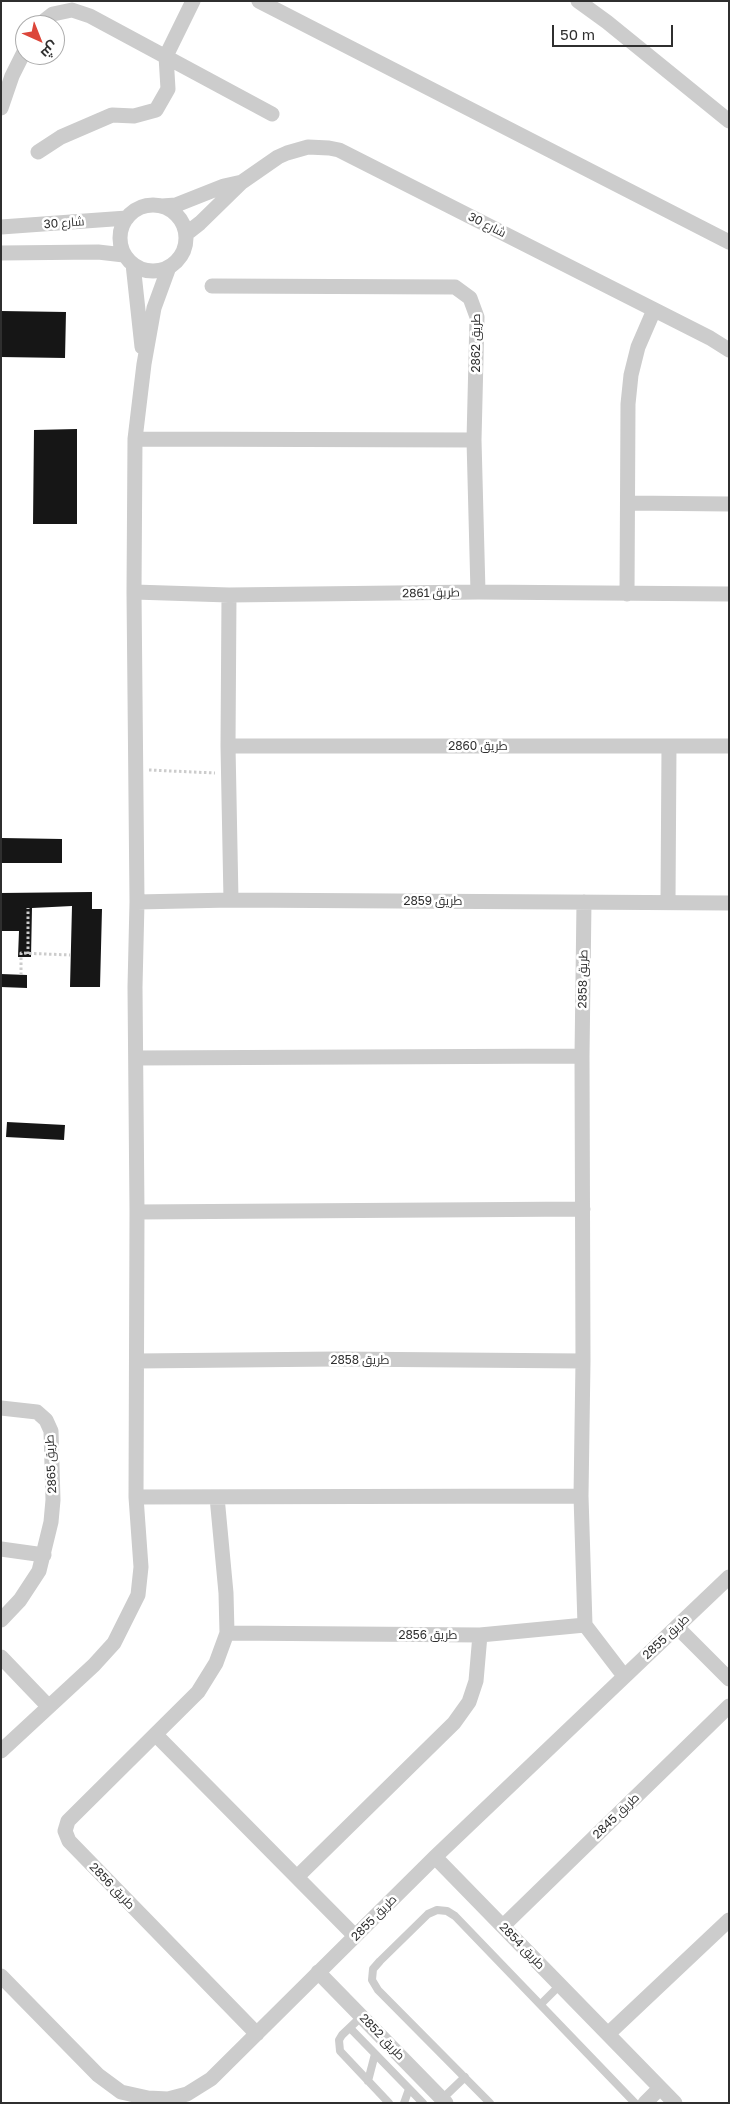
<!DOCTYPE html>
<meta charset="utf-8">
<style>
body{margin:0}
#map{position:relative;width:730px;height:2104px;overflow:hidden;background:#fff;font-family:"Golos Text",Cairo,sans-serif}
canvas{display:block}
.frame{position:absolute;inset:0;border:2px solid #2f2f2f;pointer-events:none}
.north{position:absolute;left:15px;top:15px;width:50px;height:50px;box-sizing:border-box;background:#fff;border:1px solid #acacac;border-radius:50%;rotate:136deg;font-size:14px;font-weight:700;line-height:20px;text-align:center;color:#2f2f2f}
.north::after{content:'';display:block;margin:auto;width:18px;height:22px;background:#dc463a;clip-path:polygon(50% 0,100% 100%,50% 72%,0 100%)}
.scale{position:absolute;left:552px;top:25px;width:121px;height:22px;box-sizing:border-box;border:2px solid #2f2f2f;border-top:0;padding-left:6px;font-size:15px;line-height:18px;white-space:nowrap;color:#2f2f2f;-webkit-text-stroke:4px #fff;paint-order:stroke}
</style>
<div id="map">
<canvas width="730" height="2104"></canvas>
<div class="frame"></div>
<div class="north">ش</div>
<div class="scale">50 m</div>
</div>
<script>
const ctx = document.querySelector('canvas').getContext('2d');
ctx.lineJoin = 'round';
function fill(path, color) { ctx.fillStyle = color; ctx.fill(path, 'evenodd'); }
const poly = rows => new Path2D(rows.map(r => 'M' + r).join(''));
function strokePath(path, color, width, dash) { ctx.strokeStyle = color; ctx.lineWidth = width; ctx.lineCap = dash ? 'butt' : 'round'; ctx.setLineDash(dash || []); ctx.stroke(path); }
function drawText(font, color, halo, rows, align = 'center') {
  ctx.font = font + ' "Golos Text",Cairo,sans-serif'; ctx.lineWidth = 5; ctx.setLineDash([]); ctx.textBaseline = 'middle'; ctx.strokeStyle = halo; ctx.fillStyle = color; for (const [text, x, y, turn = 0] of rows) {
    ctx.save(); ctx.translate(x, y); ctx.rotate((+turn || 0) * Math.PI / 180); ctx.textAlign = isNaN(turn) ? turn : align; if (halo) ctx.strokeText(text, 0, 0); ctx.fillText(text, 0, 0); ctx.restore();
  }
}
fill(poly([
 [1,311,66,312,65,358,1,357],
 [77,429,77,524,33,524,34,430],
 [2,838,62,839,62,863,2,863],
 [92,892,92,909,102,909,100,987,70,987,72,906,32,908,31,957,18,957,19,931,1,931,1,893],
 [1,974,27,975,27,988,1,987],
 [7,1122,65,1125,64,1140,6,1137]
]), '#161616');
strokePath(poly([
 [149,770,215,773],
 [28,954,28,908],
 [21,975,21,953,70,955]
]), '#ccc', 3, [2.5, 2.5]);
strokePath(poly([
 [541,2004,560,1985],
 [362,2016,342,2035,339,2040,340,2051,389,2103],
 [350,2028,423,2103],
 [368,2081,375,2054],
 [442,2099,465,2077],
 [404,2103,409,2089],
 [490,2103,378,1990,372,1980,373,1969,380,1961,428,1914,437,1910,447,1911,455,1916,635,2103]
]), '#ccc', 8);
strokePath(poly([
 [259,1,729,242],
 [578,1,607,22,729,121],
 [39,25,53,14,72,10,90,16,272,114],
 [1,108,12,76,25,50],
 [38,152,61,137,112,115,134,116,156,110,168,89,166,56,193,1],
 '120 238a33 33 0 1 1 66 0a33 33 0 1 1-66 0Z',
 [162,206,176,205,224,186,242,182],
 [1,227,127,218],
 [186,234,200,223,242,182,278,157,287,153,308,147,329,148,339,150,710,338,729,350],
 [1,253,98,252,124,255],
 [133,264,142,347],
 [212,286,455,287,470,298,477,317,474,440,478,592],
 [135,439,474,440],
 [629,503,729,504],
 [134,592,229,595,478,592,729,594],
 [627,594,628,404,631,375,638,347,654,310],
 [229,595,228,746,231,900],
 [228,746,729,746],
 [668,901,669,746],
 [137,902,231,900,729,903],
 [584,902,582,1056,583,1361,581,1496,585,1625,624,1676],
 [136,1058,582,1056],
 [137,1212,583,1209],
 [137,1361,336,1359,583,1361],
 [1,1408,37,1412,46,1420,51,1431,53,1500,51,1522,39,1571,20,1600,1,1620],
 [136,1497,581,1496],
 [217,1497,226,1593,227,1633,216,1663,198,1692,68,1821,65,1831,69,1841,257,2034],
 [1,1549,44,1555],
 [677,1627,729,1679],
 [227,1633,480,1635,585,1625],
 [1,1657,48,1706],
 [156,1735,355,1936],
 [1,1751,94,1665,114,1643,138,1595,141,1567,136,1497,137,1212,135,987,137,902,134,592,135,439,144,364,154,308,169,267],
 [435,1857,675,2103],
 [297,1877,454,1723,469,1702,476,1681,480,1635],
 [503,1926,729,1706],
 [318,1972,446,2103],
 [1,1976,98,2075,121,2092,148,2098,168,2099,187,2094,211,2079,435,1857,729,1577],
 [608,2034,729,1920],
 [645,2103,660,2088]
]), '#ccc', 15);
drawText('12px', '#2f2f2f', '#fff', [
 ["شارع 30",64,223,-4],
 ["شارع 30",487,225,27],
 ["طريق 2862",476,343,-90],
 ["طريق 2861",431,593,-1],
 ["طريق 2860",478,746],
 ["طريق 2859",433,901],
 ["طريق 2858",583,979,-89],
 ["طريق 2858",360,1360],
 ["طريق 2865",51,1464,-93],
 ["طريق 2856",428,1635],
 ["طريق 2855",666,1637,-43],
 ["طريق 2845",616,1816,-44],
 ["طريق 2856",112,1886,46],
 ["طريق 2855",374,1918,-45],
 ["طريق 2854",522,1946,46],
 ["طريق 2852",382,2037,46]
]);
</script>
